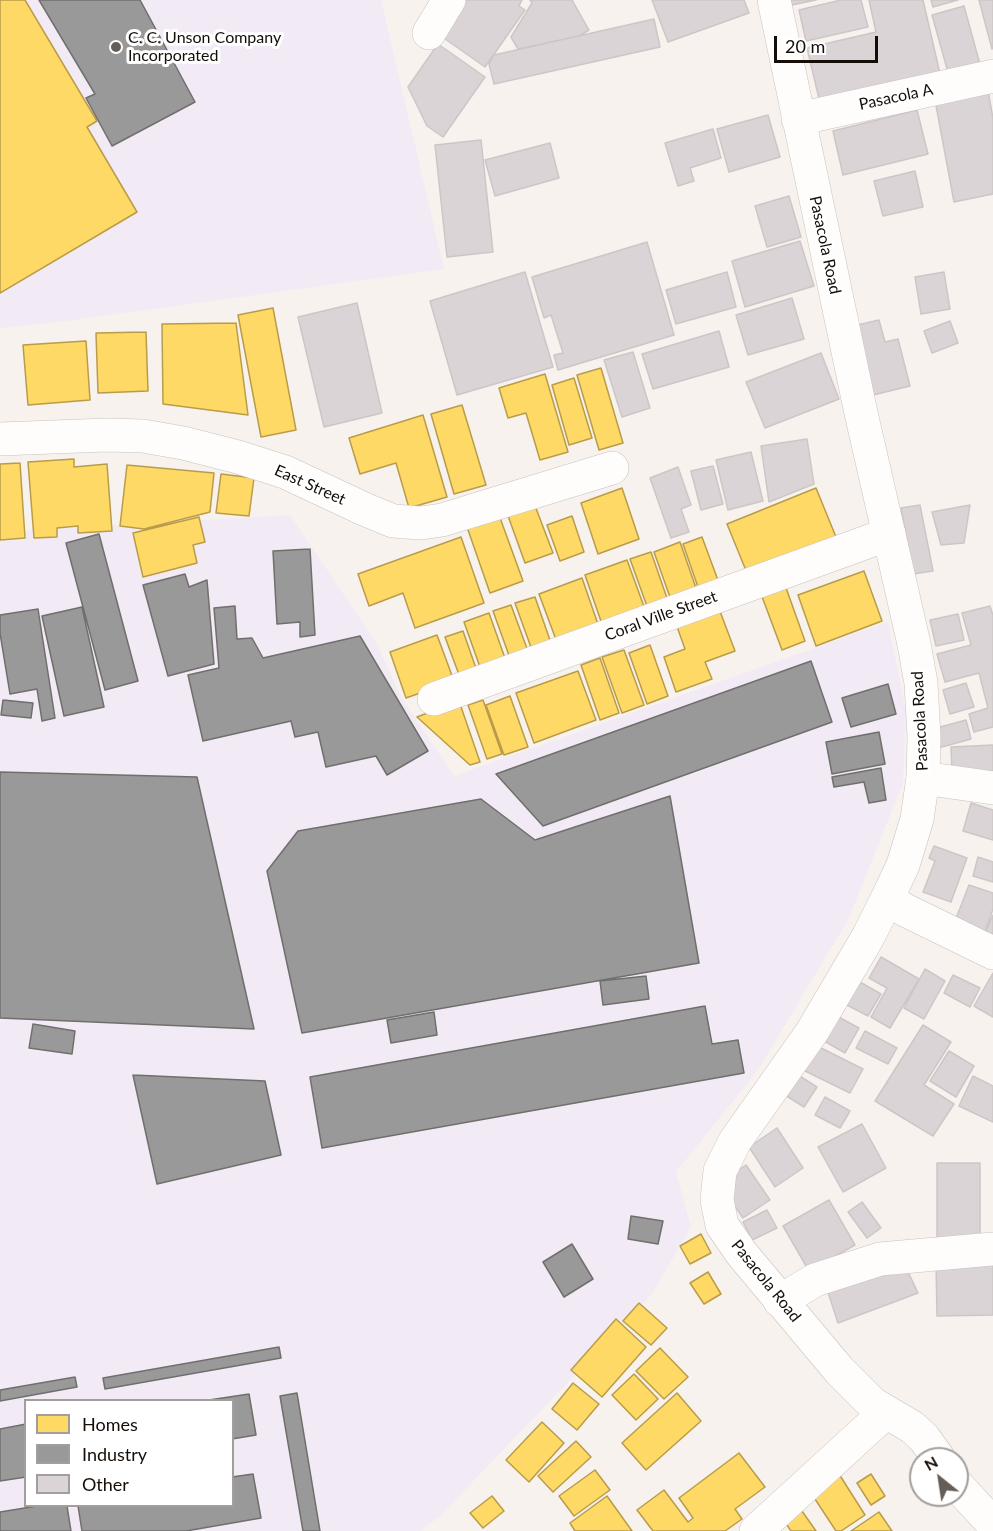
<!DOCTYPE html>
<style>
body{margin:0}
#map{position:relative;width:993px;height:1531px;overflow:hidden;background:#f7f2ed;font-family:Lato,sans-serif}
canvas{display:block}
.legend{position:absolute;left:24px;top:1399px;width:210px;height:108px;box-sizing:border-box;background:#fff;border:2px solid #a19e9c;margin:0;padding:8px 10px;list-style:none;font-size:18px;color:#150d07}
.legend li{display:flex;align-items:center;gap:12px;height:30px}
.legend b{width:30px;border:2px solid #a19e9c}
.north{position:absolute;left:909px;top:1447px;width:60px;height:60px;box-sizing:border-box;background:#fff;border:2px solid #a19e9c;border-radius:50%;rotate:330deg;font-size:16px;font-weight:700;line-height:24px;text-align:center;color:#150d07}
.north::after{content:'';display:block;margin:auto;width:21px;height:27px;background:#645d58;clip-path:polygon(50% 0,100% 100%,50% 72%,0 100%)}
.scale{position:absolute;left:774px;top:36px;width:104px;height:27px;box-sizing:border-box;border:3px solid #150d07;border-top:0;padding-left:8px;font-size:18px;line-height:21px;white-space:nowrap;color:#150d07;-webkit-text-stroke:4px #fff;paint-order:stroke}
</style>
<div id="map">
<canvas width="993" height="1531"></canvas>
<ul class="legend">
<li><b style="height:16px;background:#ffd966"></b>Homes</li>
<li><b style="height:16px;background:#999"></b>Industry</li>
<li><b style="height:16px;background:#dbd4d6"></b>Other</li>
</ul>
<div class="north">N</div>
<div class="scale">20 m</div>
</div>
<script>
const ctx = document.querySelector('canvas').getContext('2d');
ctx.lineJoin = 'round';
function fill(path, color) { ctx.fillStyle = color; ctx.fill(path, 'evenodd'); }
const poly = rows => new Path2D(rows.map(r => 'M' + r).join(''));
function strokePath(path, color, width, dash) { ctx.strokeStyle = color; ctx.lineWidth = width; ctx.lineCap = dash ? 'butt' : 'round'; ctx.setLineDash(dash || []); ctx.stroke(path); }
function drawText(font, color, halo, rows, align = 'center') {
  ctx.font = font + ' Lato,sans-serif'; ctx.lineWidth = 6; ctx.setLineDash([]); ctx.textBaseline = 'middle'; ctx.strokeStyle = halo; ctx.fillStyle = color; for (const [text, x, y, turn = 0] of rows) {
    ctx.save(); ctx.translate(x, y); ctx.rotate((+turn || 0) * Math.PI / 180); ctx.textAlign = isNaN(turn) ? turn : align; if (halo) ctx.strokeText(text, 0, 0); ctx.fillText(text, 0, 0); ctx.restore();
  }
}
fill(poly([
 [0,0,381,0,444,269,59,322,0,328],
 [290,515,377,644,402,699,454,776,888,622,906,712,903,783,849,918,758,1070,676,1172,691,1227,652,1294,439,1517,420,1531,0,1531,0,532],
 [26,1400,232,1400,232,1506,26,1506]
]), '#f2eaf4');
const homes = poly([
 [0,0,25,0,97,121,87,127,137,212,0,293,0,0],
 [273,308,296,430,261,437,238,315,273,308],
 [236,323,248,415,163,404,162,324,236,323],
 [146,332,148,391,98,393,96,333,146,332],
 [86,341,90,400,28,405,23,345,86,341],
 [601,368,623,443,599,450,577,375,601,368],
 [545,374,568,452,540,460,526,413,508,418,499,388,545,374],
 [574,378,592,438,569,445,552,385,574,378],
 [462,405,486,485,454,494,431,414,462,405],
 [423,415,447,497,409,508,396,463,360,474,349,438,423,415],
 [74,459,74,467,107,464,112,531,78,533,78,526,57,528,57,537,34,538,28,462,74,459],
 [20,463,25,538,0,540,0,464,20,463],
 [127,465,214,473,210,512,144,529,120,526,127,465],
 [221,474,254,478,249,516,216,513,221,474],
 [622,488,639,539,598,554,581,503,622,488],
 [816,488,836,537,747,573,727,524,816,488],
 [534,503,553,553,525,563,507,513,534,503],
 [499,515,523,581,490,593,467,527,499,515],
 [572,516,584,552,560,561,547,525,572,516],
 [199,517,205,542,193,545,197,563,143,577,133,533,199,517],
 [461,537,484,603,415,628,403,593,369,606,358,574,461,537],
 [702,537,719,583,699,590,683,544,702,537],
 [680,542,697,591,671,600,654,552,680,542],
 [651,552,668,601,648,609,630,559,651,552],
 [627,560,646,612,603,627,585,575,627,560],
 [864,571,882,621,816,646,798,595,864,571],
 [582,578,600,630,558,645,539,594,582,578],
 [785,585,805,641,782,650,761,594,785,585],
 [535,597,552,646,533,653,515,603,535,597],
 [511,605,529,654,511,661,493,611,511,605],
 [718,606,735,651,705,662,712,679,676,692,664,657,685,649,675,621,718,606],
 [489,613,506,661,481,670,464,622,489,613],
 [463,631,478,674,461,680,445,637,463,631],
 [437,635,454,681,406,698,390,652,437,635],
 [650,645,668,696,647,704,629,653,650,645],
 [624,650,644,705,622,713,602,657,624,650],
 [600,658,619,713,600,720,581,665,600,658],
 [578,671,596,720,534,743,516,693,578,671],
 [510,696,528,747,504,755,486,705,510,696],
 [483,700,502,754,487,759,468,705,483,700],
 [459,701,480,762,470,765,417,717,459,701],
 [701,1234,711,1253,690,1264,680,1246,701,1234],
 [708,1272,721,1294,704,1304,690,1283,708,1272],
 [639,1303,667,1328,651,1345,623,1321,639,1303],
 [616,1319,646,1347,602,1397,571,1370,616,1319],
 [660,1348,688,1377,664,1399,636,1371,660,1348],
 [634,1374,658,1399,636,1420,612,1395,634,1374],
 [573,1383,599,1404,577,1430,552,1409,573,1383],
 [677,1393,701,1421,646,1470,622,1443,677,1393],
 [542,1422,564,1443,529,1482,506,1460,542,1422],
 [576,1441,591,1457,553,1492,538,1476,576,1441],
 [739,1453,765,1487,735,1509,742,1519,725,1531,653,1531,637,1510,664,1490,688,1522,693,1518,679,1498,739,1453],
 [595,1470,610,1490,574,1516,559,1496,595,1470],
 [839,1474,865,1515,841,1531,836,1531,811,1493,839,1474],
 [871,1474,885,1496,871,1505,857,1483,871,1474],
 [492,1496,504,1511,483,1528,470,1513,492,1496],
 [607,1496,632,1531,575,1531,570,1523,607,1496],
 [797,1504,816,1531,791,1531,780,1515,797,1504],
 [879,1512,892,1531,851,1531,879,1512]
]);
fill(homes, '#ffd966');
strokePath(homes, '#b99c4a', 1.5);
const industry = poly([
 [39,0,140,0,195,102,112,146,86,98,95,94,39,0],
 [99,534,138,681,105,690,66,543,99,534],
 [310,549,315,635,300,637,300,622,277,624,273,551,310,549],
 [185,574,189,587,207,580,214,664,168,676,143,585,185,574],
 [235,606,237,639,252,638,263,658,360,636,428,751,387,775,376,756,326,767,318,732,295,737,291,721,203,741,188,675,219,668,214,608,235,606],
 [82,607,104,707,64,716,42,616,82,607],
 [38,609,55,718,42,721,37,689,10,694,0,633,0,615,38,609],
 [811,661,832,722,543,826,496,774,811,661],
 [888,684,896,714,851,727,842,698,888,684],
 [3,700,33,703,31,718,1,715,3,700],
 [879,732,885,764,832,774,826,742,879,732],
 [881,768,886,800,869,803,864,782,834,787,832,777,881,768],
 [0,772,197,777,254,1029,0,1018,0,772],
 [670,796,699,963,302,1033,267,871,298,831,481,799,535,840,670,796],
 [646,976,649,999,603,1005,600,981,646,976],
 [705,1006,712,1044,738,1040,744,1073,322,1148,310,1077,705,1006],
 [434,1012,437,1035,391,1043,387,1020,434,1012],
 [33,1024,75,1031,72,1054,29,1048,33,1024],
 [133,1075,265,1081,281,1155,157,1184,133,1075],
 [631,1216,663,1221,658,1244,628,1239,631,1216],
 [572,1244,593,1279,564,1297,543,1262,572,1244],
 [279,1347,281,1358,105,1389,103,1378,279,1347],
 [75,1377,77,1387,0,1401,0,1390,75,1377],
 [297,1393,320,1531,303,1531,280,1396,297,1393],
 [249,1394,256,1435,232,1439,232,1400,209,1400,249,1394],
 [26,1424,26,1477,0,1481,0,1429,26,1424],
 [253,1474,261,1518,186,1531,82,1531,78,1506,232,1506,232,1477,253,1474],
 [37,1506,67,1506,71,1531,0,1531,0,1512,37,1506]
]);
fill(industry, '#999');
strokePath(industry, '#716f6d', 1.5);
const building = poly([
 [462,0,522,0,519,6,525,10,485,67,438,34,462,0],
 [530,0,572,0,589,30,579,36,518,49,511,37,532,3,530,0],
 [652,0,744,0,749,13,668,42,652,0],
 [791,0,816,0,792,5,791,0],
 [841,0,861,0,868,27,806,41,799,10,841,0],
 [869,0,923,0,941,78,821,107,807,48,876,32,869,0],
 [931,0,958,0,933,7,931,0],
 [979,0,993,0,993,48,992,49,979,0],
 [964,6,981,68,949,76,932,15,964,6],
 [654,19,660,47,494,84,489,64,494,55,654,19],
 [438,44,485,77,443,137,427,126,408,87,438,44],
 [988,91,993,118,993,194,954,202,935,100,988,91],
 [917,110,928,154,843,175,833,131,917,110],
 [768,115,780,157,729,172,717,129,768,115],
 [713,129,721,158,690,168,694,181,678,186,665,143,713,129],
 [481,140,493,252,447,257,435,145,481,140],
 [550,143,559,178,495,196,485,160,550,143],
 [915,171,923,207,883,216,874,181,915,171],
 [789,196,801,237,767,247,755,206,789,196],
 [800,241,814,286,745,307,732,261,800,241],
 [647,242,674,335,558,370,554,355,563,353,551,315,544,318,532,277,647,242],
 [525,272,553,367,457,395,430,301,525,272],
 [727,272,736,307,676,324,666,290,727,272],
 [944,272,950,309,921,314,915,277,944,272],
 [792,298,804,339,748,355,736,315,792,298],
 [357,303,382,413,324,427,298,317,357,303],
 [879,320,885,342,898,339,910,386,869,396,853,326,879,320],
 [950,321,958,343,932,353,924,331,950,321],
 [719,331,729,367,653,389,642,354,719,331],
 [633,352,650,408,622,417,604,360,633,352],
 [821,353,839,399,765,428,746,382,821,353],
 [807,439,814,484,769,502,761,446,807,439],
 [751,452,763,501,728,510,716,460,751,452],
 [713,466,723,504,701,510,691,471,713,466],
 [678,467,691,505,681,509,689,532,671,538,650,478,678,467],
 [920,505,933,571,913,574,901,508,920,505],
 [970,505,964,543,941,545,932,512,970,505],
 [990,606,993,615,993,727,974,732,969,714,988,708,979,673,945,682,937,654,971,645,962,613,990,606],
 [958,614,964,640,936,646,930,620,958,614],
 [966,683,974,707,950,714,943,690,966,683],
 [966,720,971,739,938,748,933,729,966,720],
 [993,745,993,771,952,772,951,747,993,745],
 [971,803,993,810,993,840,963,831,971,803],
 [934,846,967,858,951,902,923,892,935,861,929,858,934,846],
 [978,857,993,862,993,882,973,876,978,857],
 [969,885,993,893,993,909,985,932,955,921,969,885],
 [993,915,993,944,982,940,993,915],
 [881,957,919,979,890,1028,871,1017,887,988,869,978,881,957],
 [925,969,945,981,924,1019,904,1008,925,969],
 [993,973,993,1017,974,1006,993,973],
 [953,975,980,988,970,1007,944,993,953,975],
 [858,981,881,994,868,1016,845,1004,858,981],
 [833,1014,859,1028,845,1053,819,1038,833,1014],
 [923,1025,951,1042,924,1085,954,1104,933,1136,875,1101,923,1025],
 [865,1031,897,1048,888,1064,856,1048,865,1031],
 [813,1044,863,1069,850,1093,801,1069,813,1044],
 [949,1051,974,1066,956,1097,930,1081,949,1051],
 [798,1075,817,1087,804,1107,785,1095,798,1075],
 [973,1076,993,1086,993,1122,959,1106,973,1076],
 [825,1097,850,1111,840,1128,815,1115,825,1097],
 [862,1124,886,1168,843,1192,818,1147,862,1124],
 [777,1128,803,1168,775,1187,749,1147,777,1128],
 [937,1163,980,1163,980,1238,937,1238,937,1163],
 [746,1165,770,1200,743,1218,719,1183,746,1165],
 [829,1200,855,1245,809,1271,783,1226,829,1200],
 [862,1202,881,1228,867,1238,848,1212,862,1202],
 [767,1210,777,1228,752,1240,743,1222,767,1210],
 [902,1259,918,1293,838,1323,826,1286,902,1259],
 [993,1261,993,1315,937,1316,936,1262,993,1261]
]);
fill(building, '#dbd4d6');
strokePath(building, '#cdc6c7', 1.5);
const street = poly([
 [429,33,449,0],
 [798,119,993,76],
 [0,439,107,435,143,436,183,443,238,457,285,472,364,509,393,521,421,523,442,520,612,468],
 [434,699,889,534],
 [923,778,993,788],
 [887,899,905,910,993,953],
 [780,1301,815,1280,880,1259,993,1249],
 [756,1531,886,1412]
]);
const secondary = poly([
 [774,0,861,413,914,644,921,683,924,737,923,778,917,819,903,865,887,899,868,937,812,1032,735,1141,720,1171,717,1200,722,1225,742,1254,839,1370,873,1404,912,1427,924,1438,939,1459],
 [957,1485,993,1524]
]);
strokePath(street, '#c8c2bc', 34);
strokePath(secondary, '#c8c2bc', 34);
strokePath(street, '#fefdfc', 33);
strokePath(secondary, '#fefdfc', 33);
for (const [x, y, r, color] of [
 [116,47,6,"#645d58"]
]) { const dot = new Path2D(); dot.arc(x, y, r, 0, 2 * Math.PI); ctx.fillStyle = color; ctx.fill(dot); strokePath(dot, '#fff', 2); }
drawText('16px', '#150d07', '#fff', [
 ["C. C. Unson Company",128,38],
 ["Incorporated",128,56]
], 'left');
drawText('16px', '#150d07', '#fff', [
 ["Pasacola A",896,97,-12],
 ["Pasacola Road",825,245,78],
 ["East Street",310,485,24],
 ["Coral Ville Street",661,616,-20],
 ["Pasacola Road",920,721,-93],
 ["Pasacola Road",766,1281,51]
]);
</script>
